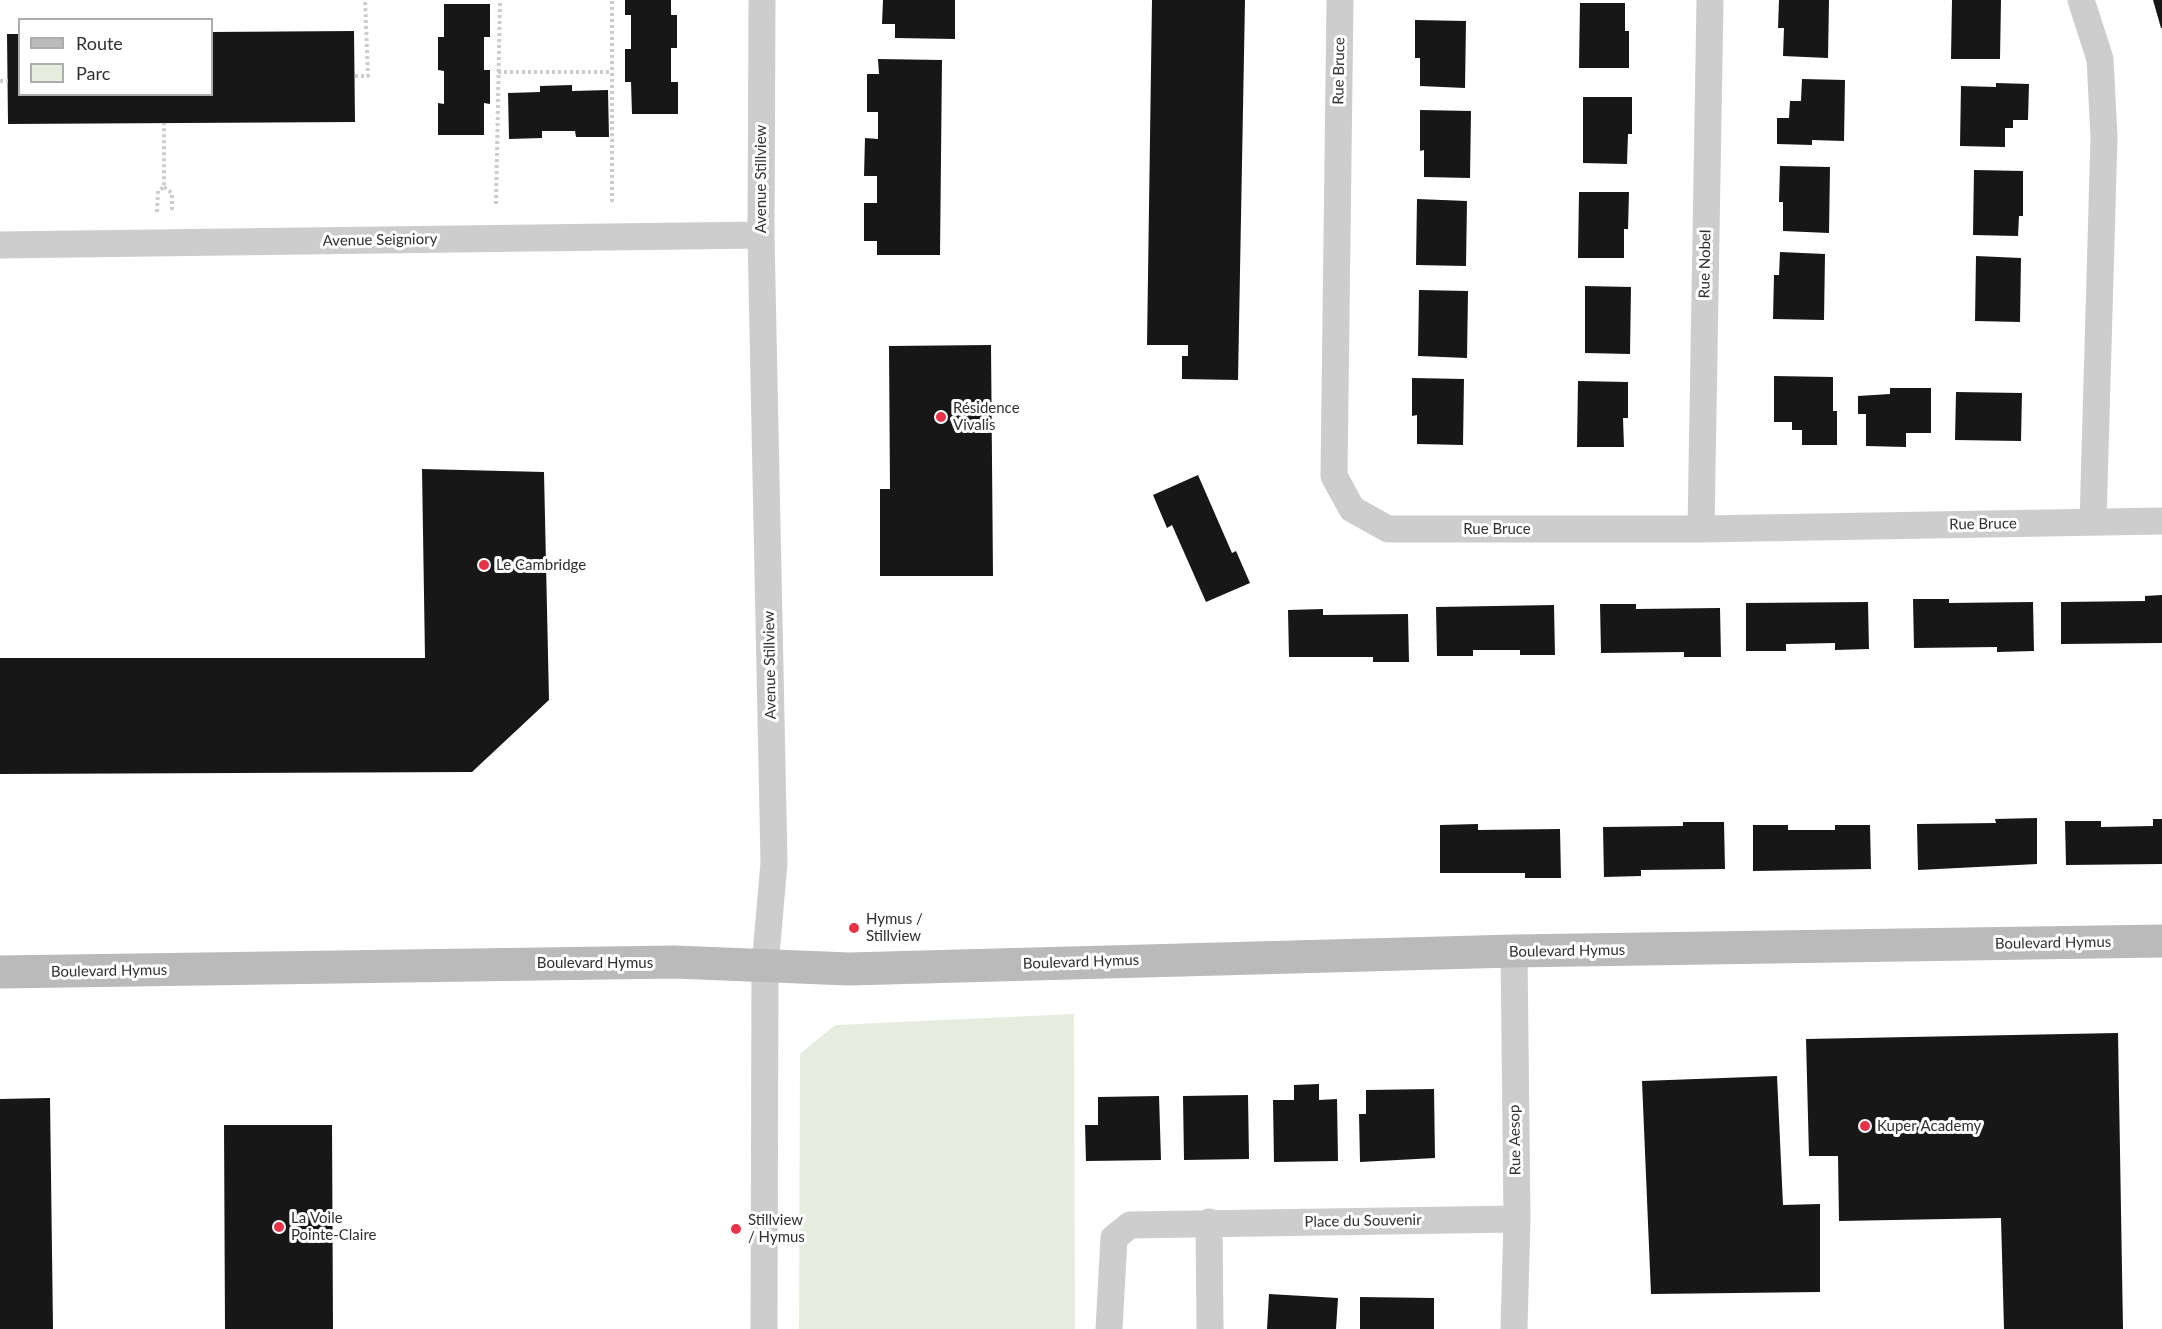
<!DOCTYPE html>
<meta charset="utf-8">
<style>
body{margin:0}
#map{position:relative;width:2162px;height:1329px;overflow:hidden;background:#fff;font-family:Lato,sans-serif}
canvas{display:block}
.legend{position:absolute;left:18px;top:18px;width:195px;height:78px;box-sizing:border-box;background:#fff;border:2px solid #acacac;margin:0;padding:8px 10px;list-style:none;font-size:18px;color:#303030}
.legend li{display:flex;align-items:center;gap:12px;height:30px}
.legend b{width:30px;border:2px solid #acacac}
</style>
<div id="map">
<canvas width="2162" height="1329"></canvas>
<ul class="legend">
<li><b style="height:8px;background:#bababa"></b>Route</li>
<li><b style="height:16px;background:#e7edde"></b>Parc</li>
</ul>
</div>
<script>
const ctx = document.querySelector('canvas').getContext('2d');
ctx.lineJoin = 'round';
function fill(path, color) { ctx.fillStyle = color; ctx.fill(path, 'evenodd'); }
const poly = rows => new Path2D(rows.map(r => 'M' + r).join(''));
function strokePath(path, color, width, dash) { ctx.strokeStyle = color; ctx.lineWidth = width; ctx.lineCap = dash ? 'butt' : 'round'; ctx.setLineDash(dash || []); ctx.stroke(path); }
function drawText(font, color, halo, rows, align = 'center') {
  ctx.font = font + ' Lato,sans-serif'; ctx.lineWidth = 6; ctx.setLineDash([]); ctx.textBaseline = 'middle'; ctx.strokeStyle = halo; ctx.fillStyle = color; for (const [text, x, y, turn = 0] of rows) {
    ctx.save(); ctx.translate(x, y); ctx.rotate((+turn || 0) * Math.PI / 180); ctx.textAlign = isNaN(turn) ? turn : align; if (halo) ctx.strokeText(text, 0, 0); ctx.fillText(text, 0, 0); ctx.restore();
  }
}
fill(poly([
 [1074,1014,1075,1329,799,1329,800,1054,835,1025]
]), '#e7edde');
fill(poly([
 [625,0,671,0,671,15,677,15,677,48,671,48,671,82,678,82,678,114,632,114,631,82,625,82,625,49,631,49,631,15,625,15],
 [883,0,955,0,955,39,895,38,895,24,882,24],
 [1152,0,1245,0,1238,380,1182,379,1182,356,1188,356,1188,345,1147,345],
 [1779,0,1829,0,1828,58,1783,56,1784,28,1778,28],
 [1952,0,2001,0,2000,59,1951,59],
 [2153,0,2162,0,2162,28,2161,28],
 [1580,3,1625,3,1625,31,1629,31,1629,68,1579,68],
 [444,4,490,4,490,37,484,37,484,70,490,70,490,104,484,103,484,135,438,135,438,103,444,104,444,71,438,70,438,37,444,37],
 [1415,20,1466,21,1465,88,1420,86,1420,58,1415,58],
 [354,31,355,122,8,124,7,34,20,34,20,94,212,94,212,32],
 [878,59,942,60,940,255,877,255,877,241,864,241,864,203,877,203,877,176,864,176,865,138,878,139,878,112,867,112,867,74,879,74],
 [1802,79,1845,80,1844,141,1812,140,1812,145,1777,144,1777,118,1789,118,1790,101,1801,101],
 [1996,83,2029,84,2028,120,2013,120,2013,128,2005,128,2005,147,1960,146,1961,86,1996,87],
 [572,85,572,91,608,90,609,137,576,137,575,131,542,131,542,138,509,139,508,93,540,92,540,86],
 [1583,97,1632,97,1632,134,1628,134,1627,164,1583,163],
 [1420,110,1471,111,1470,178,1424,177,1424,150,1420,151],
 [1780,166,1830,167,1829,233,1783,231,1783,202,1779,202],
 [1974,170,2023,171,2023,216,2019,216,2018,236,1973,235],
 [1579,192,1629,192,1628,229,1624,229,1624,258,1578,258],
 [1417,199,1467,201,1466,266,1416,265],
 [1780,252,1825,254,1824,320,1773,319,1774,275,1779,275],
 [1976,256,2021,258,2020,322,1975,321],
 [1585,286,1631,287,1630,354,1585,353],
 [1419,290,1468,291,1467,358,1418,356],
 [991,345,993,576,880,576,880,489,890,489,889,346],
 [1774,376,1833,377,1833,411,1837,411,1837,445,1802,445,1802,430,1792,430,1792,422,1774,422],
 [1412,378,1464,379,1463,445,1417,444,1417,415,1412,416],
 [1578,381,1628,382,1628,418,1623,418,1624,447,1577,447],
 [1890,388,1931,388,1931,433,1906,433,1906,447,1866,446,1866,414,1858,414,1858,396,1890,394],
 [1956,392,2022,393,2021,441,1955,440],
 [422,469,544,472,549,700,472,772,0,774,0,658,425,658],
 [1198,475,1232,553,1236,551,1250,583,1206,602,1172,525,1167,528,1153,495],
 [2162,595,2162,643,2061,644,2061,602,2145,601,2145,596],
 [1913,599,1949,599,1949,603,2033,602,2034,651,1997,652,1997,647,1914,648],
 [1868,602,1869,649,1835,650,1835,643,1786,644,1786,651,1746,651,1746,603],
 [1600,604,1636,604,1636,609,1720,608,1721,657,1684,657,1684,652,1601,653],
 [1554,605,1555,655,1520,655,1520,650,1473,650,1473,656,1437,656,1436,607],
 [1323,609,1323,615,1408,614,1409,662,1373,662,1373,657,1289,657,1288,610],
 [2037,818,2037,864,1918,870,1917,824,1996,823,1995,819],
 [2153,819,2162,819,2162,864,2066,865,2065,821,2101,821,2101,827,2153,826],
 [1683,822,1724,822,1725,869,1641,870,1641,876,1604,877,1603,827,1683,826],
 [1478,824,1478,830,1560,829,1561,878,1525,878,1525,873,1440,873,1440,825],
 [1753,825,1788,825,1788,830,1835,830,1835,825,1870,825,1871,869,1753,871],
 [2118,1033,2123,1329,2004,1329,2001,1218,1839,1221,1838,1156,1809,1156,1806,1039],
 [1777,1076,1783,1205,1820,1204,1820,1292,1651,1294,1642,1081],
 [1319,1084,1319,1100,1337,1099,1338,1161,1274,1162,1273,1100,1294,1100,1294,1085],
 [1434,1089,1435,1158,1360,1162,1359,1114,1366,1114,1366,1090],
 [1248,1095,1249,1159,1184,1160,1183,1096],
 [1159,1096,1161,1160,1086,1161,1085,1125,1098,1125,1098,1097],
 [50,1098,53,1329,0,1329,0,1099],
 [224,1125,332,1125,333,1329,225,1329],
 [1269,1294,1338,1298,1336,1329,1267,1329],
 [1360,1297,1434,1298,1434,1329,1360,1329]
]), '#171717');
strokePath(poly([
 [498,72,612,72],
 [355,76,368,76,365,0],
 [0,81,8,81],
 [164,187,172,193,172,211],
 [612,202,612,0],
 [496,204,500,0],
 [157,212,158,191,164,187,164,123]
]), '#cdcdcd', 4, [3, 3]);
strokePath(poly([
 [762,0,761,235,774,863,765,966,764,1329],
 [1340,0,1334,476,1352,509,1388,529,1701,529,2162,521],
 [2081,0,2100,59,2104,137,2093,522],
 [0,245,761,235],
 [1701,529,1710,0],
 [1514,951,1517,1219,1514,1329],
 [1209,1222,1210,1329],
 [1109,1329,1114,1238,1130,1225,1517,1219]
]), '#cdcdcd', 27);
strokePath(poly([
 [0,972,674,962,849,969,1514,951,2162,941]
]), '#bababa', 33);
for (const [x, y, r, color] of [
 [941,417,6,"#e73247"],
 [484,565,6,"#e73247"],
 [854,928,6,"#e73247"],
 [1865,1126,6,"#e73247"],
 [279,1227,6,"#e73247"],
 [736,1229,6,"#e73247"]
]) { const dot = new Path2D(); dot.arc(x, y, r, 0, 2 * Math.PI); ctx.fillStyle = color; ctx.fill(dot); strokePath(dot, '#fff', 2); }
drawText('15px', '#303030', '#fff', [
 ["Rue Bruce",1339,71,-89],
 ["Avenue Stillview",761,179,-90],
 ["Avenue Seigniory",380,240,-1],
 ["Rue Nobel",1705,264,-89],
 ["Rue Bruce",1983,524,-1],
 ["Rue Bruce",1497,529],
 ["Avenue Stillview",770,665,-91],
 ["Boulevard Hymus",2053,943,-1],
 ["Boulevard Hymus",1567,951,-1],
 ["Boulevard Hymus",1081,962,-2],
 ["Boulevard Hymus",595,963],
 ["Boulevard Hymus",109,971,-1],
 ["Rue Aesop",1515,1140,-91],
 ["Place du Souvenir",1363,1221,-1]
]);
drawText('15px', '#303030', '#fff', [
 ["Résidence",953,408],
 ["Vivalis",953,425],
 ["Le Cambridge",496,565],
 ["Hymus /",866,919],
 ["Stillview",866,936],
 ["Kuper Academy",1877,1126],
 ["La Voile",291,1218],
 ["Pointe-Claire",291,1235],
 ["Stillview",748,1220],
 ["/ Hymus",748,1237]
], 'left');
</script>
